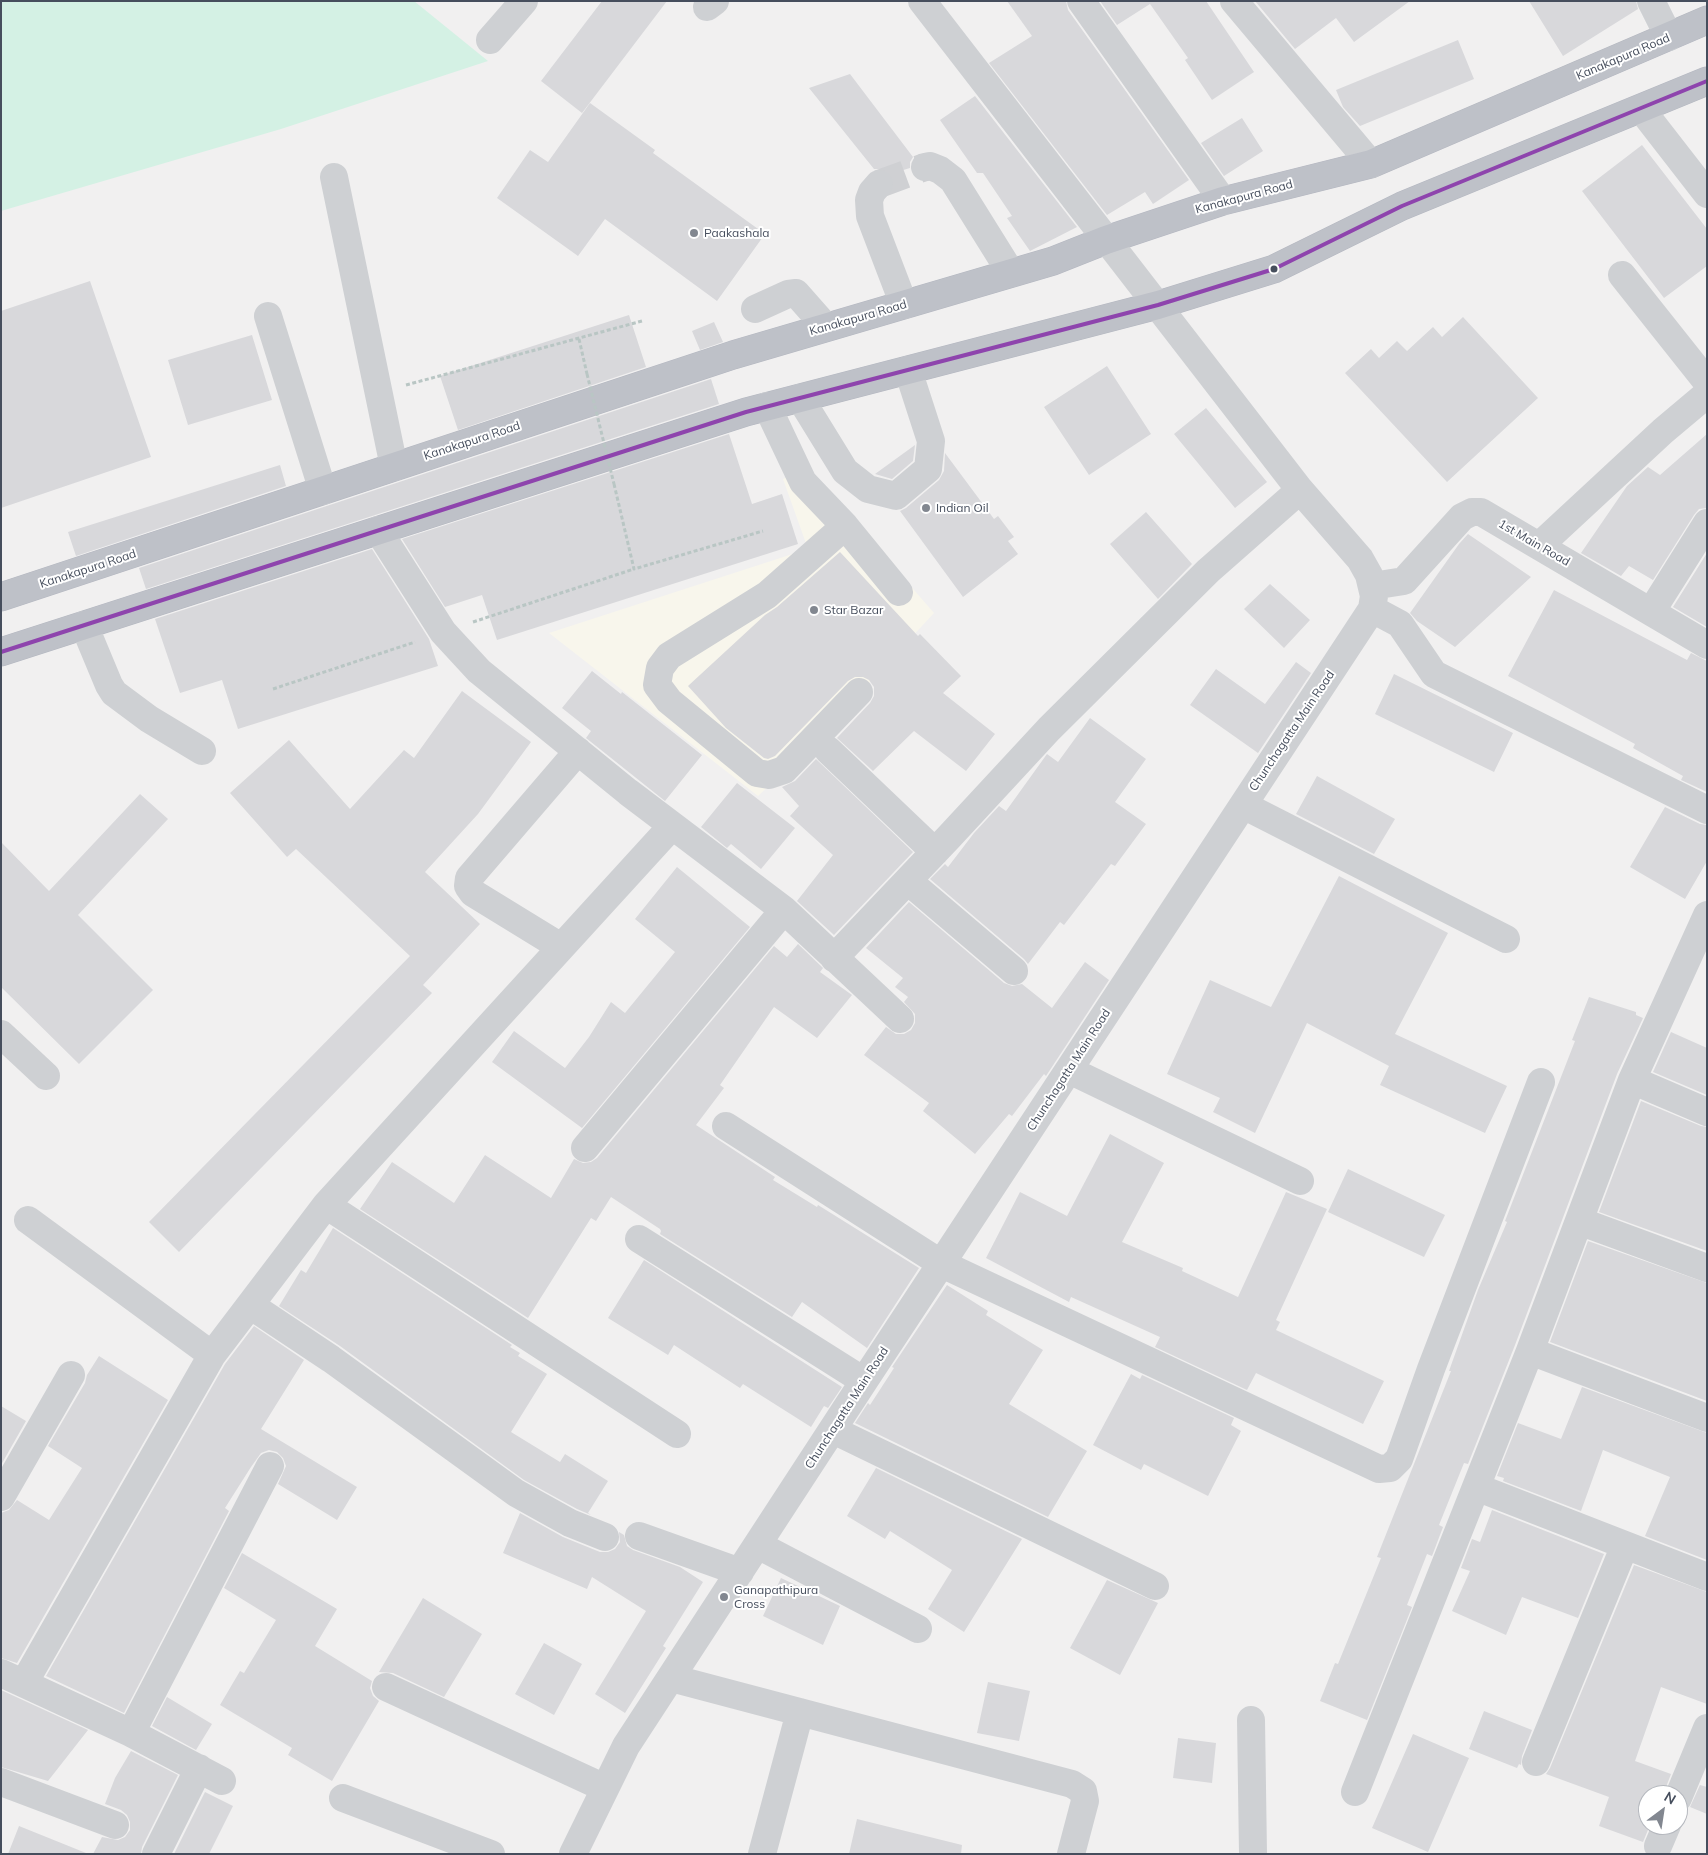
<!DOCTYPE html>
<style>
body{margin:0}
#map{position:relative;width:1708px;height:1855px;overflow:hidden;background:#f1f0f0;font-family:Mulish,sans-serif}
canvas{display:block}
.frame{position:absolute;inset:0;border:2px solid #464e5d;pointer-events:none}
.north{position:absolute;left:1638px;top:1785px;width:50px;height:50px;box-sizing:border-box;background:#fff;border:1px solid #b5b8be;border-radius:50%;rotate:31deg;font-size:14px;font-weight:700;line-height:20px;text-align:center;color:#464e5d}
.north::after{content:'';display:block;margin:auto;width:18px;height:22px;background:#828790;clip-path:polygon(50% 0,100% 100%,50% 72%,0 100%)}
</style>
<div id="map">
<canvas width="1708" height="1855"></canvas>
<div class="frame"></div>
<div class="north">N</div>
</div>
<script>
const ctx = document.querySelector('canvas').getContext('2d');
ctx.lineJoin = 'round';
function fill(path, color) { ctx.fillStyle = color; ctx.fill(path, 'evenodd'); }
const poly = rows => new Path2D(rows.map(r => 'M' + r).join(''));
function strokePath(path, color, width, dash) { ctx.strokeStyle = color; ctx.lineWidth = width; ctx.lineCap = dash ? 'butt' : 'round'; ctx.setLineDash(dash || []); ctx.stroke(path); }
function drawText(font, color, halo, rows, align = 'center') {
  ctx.font = font + ' Mulish,sans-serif'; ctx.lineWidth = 4; ctx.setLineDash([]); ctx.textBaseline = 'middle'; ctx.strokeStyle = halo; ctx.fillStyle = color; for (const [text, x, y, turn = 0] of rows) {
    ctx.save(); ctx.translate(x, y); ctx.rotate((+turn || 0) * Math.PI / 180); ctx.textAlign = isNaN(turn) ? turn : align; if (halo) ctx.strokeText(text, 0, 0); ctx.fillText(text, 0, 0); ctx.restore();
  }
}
fill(poly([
 [808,468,934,613,805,752,758,796,549,633,808,549,783,479]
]), '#f8f6ec');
fill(poly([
 [1,1,414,1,488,61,281,129,1,211]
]), '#d4f1e4');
fill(poly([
 [602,1,667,1,582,113,541,81],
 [1007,1,1066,1,1068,10,1189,180,1153,204,1145,192,1107,215,989,63,1032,36],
 [1100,1,1206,1,1254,72,1212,100,1185,60,1188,58,1150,4,1117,25],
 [1255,1,1410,1,1354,42,1336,18,1295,49],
 [1529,1,1636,1,1638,9,1563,56],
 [1458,40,1474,79,1360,126,1343,107,1336,90],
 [850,74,913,157,910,162,910,168,890,174,882,169,874,169,809,88],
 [975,96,1077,227,1030,251,1007,218,1012,216,983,173,977,173,940,120],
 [590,103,655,150,653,153,765,234,717,301,605,219,578,256,497,198,530,150,548,162],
 [1242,118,1263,151,1224,176,1201,143],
 [1642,145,1707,229,1707,266,1664,298,1582,191],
 [90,281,151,457,1,508,1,311],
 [629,315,646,367,458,430,440,376],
 [1463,317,1538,398,1447,482,1345,373,1371,349,1379,358,1397,341,1407,351,1433,327,1442,337],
 [714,322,723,342,700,350,692,331],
 [252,335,272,400,188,425,168,360],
 [1107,366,1151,434,1089,475,1044,407],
 [711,379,719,404,146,589,139,568],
 [1206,408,1267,482,1235,508,1174,434],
 [729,434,752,504,782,494,798,544,497,640,482,595,445,607,402,539],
 [1707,434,1707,508,1699,509,1694,515,1653,580,1629,566,1621,576,1581,553,1627,486,1648,467,1660,475],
 [915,445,913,461,892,479,875,474],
 [945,453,994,519,998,516,1014,537,1008,541,1018,554,963,597,900,511,906,508,939,480,944,471],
 [280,465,286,486,76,556,68,532],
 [1146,512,1192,564,1158,599,1110,544],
 [1468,534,1531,577,1455,647,1417,621,1410,613,1459,544],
 [372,549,429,639,438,666,238,729,222,680,180,693,155,619],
 [840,552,918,636,920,634,961,676,943,693,995,734,966,771,914,731,873,771,837,738,870,703,874,696,874,687,869,680,863,677,855,677,848,681,775,756,768,759,764,758,726,728,688,686,765,615,777,607],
 [1707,553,1707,627,1673,607],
 [1270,584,1310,620,1284,648,1244,609],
 [1554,590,1687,660,1691,653,1707,661,1707,792,1681,780,1683,776,1633,748,1635,744,1508,676],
 [1296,662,1311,673,1258,753,1190,705,1216,669,1265,704],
 [592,671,621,694,622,692,702,755,665,801,586,738,591,731,562,708],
 [1394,674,1513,733,1494,772,1375,714],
 [462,691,531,742,478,814,425,872,480,924,423,985,432,993,179,1252,149,1222,410,956,296,849,287,857,230,793,289,740,350,809,404,750,414,758],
 [1090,718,1146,759,1115,802,1146,824,1115,866,1111,864,1064,925,1060,922,1028,964,1024,959,930,879,945,864,948,867,974,833,999,806,1006,811,1047,754,1058,762],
 [816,759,913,852,834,935,797,901,833,855,790,816,799,806,782,787,795,781],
 [1317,776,1395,819,1374,854,1296,814],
 [737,783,795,828,761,869,731,844,727,848,701,827],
 [140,794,168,819,78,915,153,990,79,1064,1,987,1,842,49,891],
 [1665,807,1700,824,1707,825,1707,861,1685,899,1630,867],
 [677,867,750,927,582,1128,492,1062,514,1031,565,1068,589,1037,611,1002,625,1013,675,952,635,919],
 [1339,876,1448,933,1395,1034,1507,1086,1485,1133,1380,1085,1389,1066,1307,1023,1255,1133,1213,1112,1220,1098,1167,1074,1210,980,1271,1007],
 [909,902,1004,983,1012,986,1022,984,1052,1008,1085,962,1109,980,1046,1076,1044,1074,1012,1116,1009,1114,975,1154,923,1111,929,1103,864,1055,886,1027,896,1034,904,1034,911,1030,915,1023,915,1014,904,1002,908,997,895,987,903,978,866,948],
 [798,944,822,967,823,968,820,972,852,995,817,1038,774,1007,720,1085,724,1088,696,1125,775,1177,773,1180,817,1207,818,1205,919,1268,867,1348,802,1302,792,1317,660,1234,661,1231,660,1229,611,1197,596,1221,591,1218,528,1318,360,1209,392,1162,454,1203,485,1155,551,1198,574,1159,583,1163,591,1162,597,1158,774,946,787,957],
 [1589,997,1636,1012,1636,1015,1643,1018,1617,1074,1515,1345,1468,1464,1464,1463,1439,1525,1443,1527,1432,1556,1427,1554,1407,1605,1412,1607,1367,1720,1320,1701,1335,1663,1338,1664,1381,1558,1377,1557,1451,1371,1449,1371,1478,1290,1507,1222,1505,1221,1575,1041,1572,1040],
 [1671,1032,1707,1048,1707,1095,1653,1072],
 [1641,1101,1701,1126,1707,1127,1707,1251,1599,1212],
 [1110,1134,1164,1163,1122,1242,1183,1268,1182,1271,1238,1297,1286,1192,1327,1209,1276,1320,1280,1322,1276,1330,1384,1381,1363,1424,1256,1373,1247,1390,1155,1347,1160,1337,1071,1297,1069,1302,986,1258,1020,1192,1067,1216],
 [1348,1169,1445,1215,1424,1257,1328,1212],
 [333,1228,512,1345,510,1347,520,1353,518,1356,547,1374,511,1432,560,1462,565,1454,608,1481,588,1513,591,1515,577,1509,524,1480,340,1346,279,1306,301,1270,306,1273],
 [1588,1241,1707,1283,1707,1401,1550,1342],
 [644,1260,842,1387,828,1408,824,1406,811,1427,743,1384,740,1388,674,1345,668,1355,608,1318],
 [947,1285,988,1311,986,1315,1043,1350,1009,1404,1087,1451,1048,1517,855,1423,868,1403,870,1405,894,1368,892,1367],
 [254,1326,304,1360,261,1429,357,1487,337,1520,278,1484,286,1466,283,1458,277,1452,269,1450,261,1453,251,1467,225,1508,229,1511,124,1713,46,1676,225,1364],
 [99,1356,168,1400,17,1663,1,1658,1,1513,9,1510,17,1500,49,1520,82,1468,48,1446,85,1383,87,1375],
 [1131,1374,1140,1379,1142,1375,1234,1418,1231,1425,1241,1431,1208,1496,1144,1464,1141,1470,1093,1445],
 [1582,1387,1707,1433,1707,1560,1645,1536,1670,1477,1603,1450,1581,1511,1503,1481,1504,1478,1497,1476,1518,1423,1561,1439],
 [1,1406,26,1421,1,1465],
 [876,1468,1022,1539,964,1632,928,1609,952,1570,890,1531,885,1539,847,1516],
 [1492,1510,1604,1554,1578,1618,1522,1597,1506,1635,1452,1611,1470,1571,1461,1568,1472,1539,1480,1542],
 [520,1513,563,1537,600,1552,608,1552,615,1549,620,1542,619,1532,624,1535,627,1546,633,1550,680,1567,703,1582,663,1646,666,1648,625,1713,595,1694,646,1611,592,1577,587,1589,503,1553],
 [242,1553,337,1609,315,1646,372,1681,370,1688,373,1696,379,1701,332,1781,288,1755,292,1748,220,1705,240,1671,244,1673,276,1620,224,1588],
 [1634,1565,1707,1592,1707,1704,1661,1687,1635,1761,1671,1774,1663,1795,1648,1795,1648,1825,1650,1825,1643,1842,1599,1826,1609,1797,1546,1774,1550,1768],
 [781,1578,840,1606,823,1645,763,1616],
 [1107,1580,1158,1603,1120,1675,1070,1648],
 [423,1598,482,1634,444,1697,393,1673,379,1672],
 [544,1643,582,1664,554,1715,515,1694],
 [988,1682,1030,1691,1019,1741,977,1733],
 [1,1690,88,1730,48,1781,1,1767],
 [167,1697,212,1724,196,1750,152,1726],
 [1484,1711,1532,1730,1522,1756,1521,1765,1519,1764,1517,1768,1469,1749],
 [1413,1734,1469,1758,1428,1852,1372,1828],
 [1178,1738,1216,1743,1212,1783,1173,1778],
 [131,1751,178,1775,142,1847,141,1854,93,1854,102,1837,118,1840,125,1837,130,1830,130,1822,127,1815,121,1810,105,1804,115,1778],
 [1700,1785,1707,1787,1707,1814,1690,1807],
 [205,1792,233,1806,209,1854,174,1854],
 [857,1819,962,1845,961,1854,849,1854],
 [19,1826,86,1853,86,1854,8,1854]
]), '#d8d8db');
strokePath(poly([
 [879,184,925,167]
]), '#cfd0d3', 28, [28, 14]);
const highway = poly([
 [1,597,733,355,1053,261,1106,240,1223,201,1371,164,1707,20],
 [1,652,746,412,1158,305,1274,269,1402,206,1707,81]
]);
strokePath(highway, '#b4b7c0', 29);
strokePath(poly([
 [579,339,587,374],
 [406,385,642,321],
 [614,484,634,569,763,531],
 [473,622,634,569],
 [273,689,415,642]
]), '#b9c6c4', 3, [4, 2.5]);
strokePath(poly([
 [1081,1,1223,201],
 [1234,1,1371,164],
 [1651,1,1669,37],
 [707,7,715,1],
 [490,40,524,1],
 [1641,109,1707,194],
 [925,167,930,166,940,170,953,180,1011,273],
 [334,177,394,467],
 [879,184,872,192,869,200,870,216,904,305],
 [1622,275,1707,382],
 [755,309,788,294,796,293,826,327],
 [268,316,323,491],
 [800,398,845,471,868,489,896,496,928,469,931,441,908,370],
 [767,406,803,482,845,526,899,592],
 [845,526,767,595,669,656,660,668,657,685,669,701,757,773,769,775,784,770,859,692],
 [378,530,443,632,479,671,628,792,784,910,900,1019],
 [1539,546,1663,431,1707,394],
 [1372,586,1404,581,1462,517,1472,512,1481,512,1707,645],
 [1372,609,1400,624,1434,674,1707,810],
 [1651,612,1707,523],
 [84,625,109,685,114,693,149,719,202,751],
 [828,750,935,852],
 [1243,805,1506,939],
 [908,881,1014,971],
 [561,947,473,893,468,886,469,878,578,751],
 [834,958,949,837,1049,729,1208,571,1300,490],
 [1,1034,46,1076],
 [1069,1070,1300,1181],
 [1632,1080,1707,1112],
 [726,1126,942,1264,1379,1469,1390,1468,1399,1459,1431,1369,1541,1082],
 [585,1148,784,910],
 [326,1205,672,826],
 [28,1220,212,1355],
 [1579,1221,1707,1268],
 [639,1239,864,1381],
 [250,1305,331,1359,516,1493,570,1523,605,1537],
 [1530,1351,1707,1418],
 [833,1430,1155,1586],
 [1476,1487,1707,1577],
 [1,1497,71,1375],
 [639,1536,740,1572],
 [758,1545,918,1629],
 [1,1673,131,1733,270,1466],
 [671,1678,1072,1784,1083,1791,1085,1801,1071,1854],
 [24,1683,212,1355,326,1205,677,1434],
 [386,1687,605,1788],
 [1251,1720,1253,1854],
 [131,1733,222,1781],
 [1536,1762,1625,1545],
 [1,1782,115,1825],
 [1355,1792,1530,1351,1632,1080,1707,915],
 [343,1798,491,1854],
 [1678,1798,1707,1728],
 [1658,1846,1667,1825],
 [156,1854,199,1768],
 [573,1854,626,1746,864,1381,1372,609,1374,596,1369,575,1360,559,1300,490,922,1],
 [762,1854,800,1712]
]), '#ced0d3', 28);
strokePath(highway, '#bec1c8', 28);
strokePath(poly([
 [587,374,614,484]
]), '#b9c6c4', 3, [4, 2.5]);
strokePath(poly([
 [1,652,746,412,1158,305,1274,269,1402,206,1707,81]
]), '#8e44ad', 4);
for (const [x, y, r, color] of [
 [694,233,5,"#828790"],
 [1274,269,4.5,"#464e5d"],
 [926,508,5,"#828790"],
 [814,610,5,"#828790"],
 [724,1597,5,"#828790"]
]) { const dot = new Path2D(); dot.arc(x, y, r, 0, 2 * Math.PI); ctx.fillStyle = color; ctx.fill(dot); strokePath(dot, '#fff', 2); }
drawText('12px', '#464e5d', '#fff', [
 ["Kanakapura Road",1623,57,-23],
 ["Kanakapura Road",1244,197,-15],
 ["Kanakapura Road",858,318,-16],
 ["Kanakapura Road",472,441,-18],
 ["1st Main Road",1534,543,30],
 ["Kanakapura Road",88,569,-18],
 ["Chunchagatta Main Road",1292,731,-56],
 ["Chunchagatta Main Road",1069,1070,-57],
 ["Chunchagatta Main Road",847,1408,-57]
]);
drawText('12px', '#464e5d', '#fff', [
 ["Paakashala",704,233],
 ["Indian Oil",936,508],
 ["Star Bazar",824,610],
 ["Ganapathipura",734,1590],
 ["Cross",734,1604]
], 'left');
</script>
